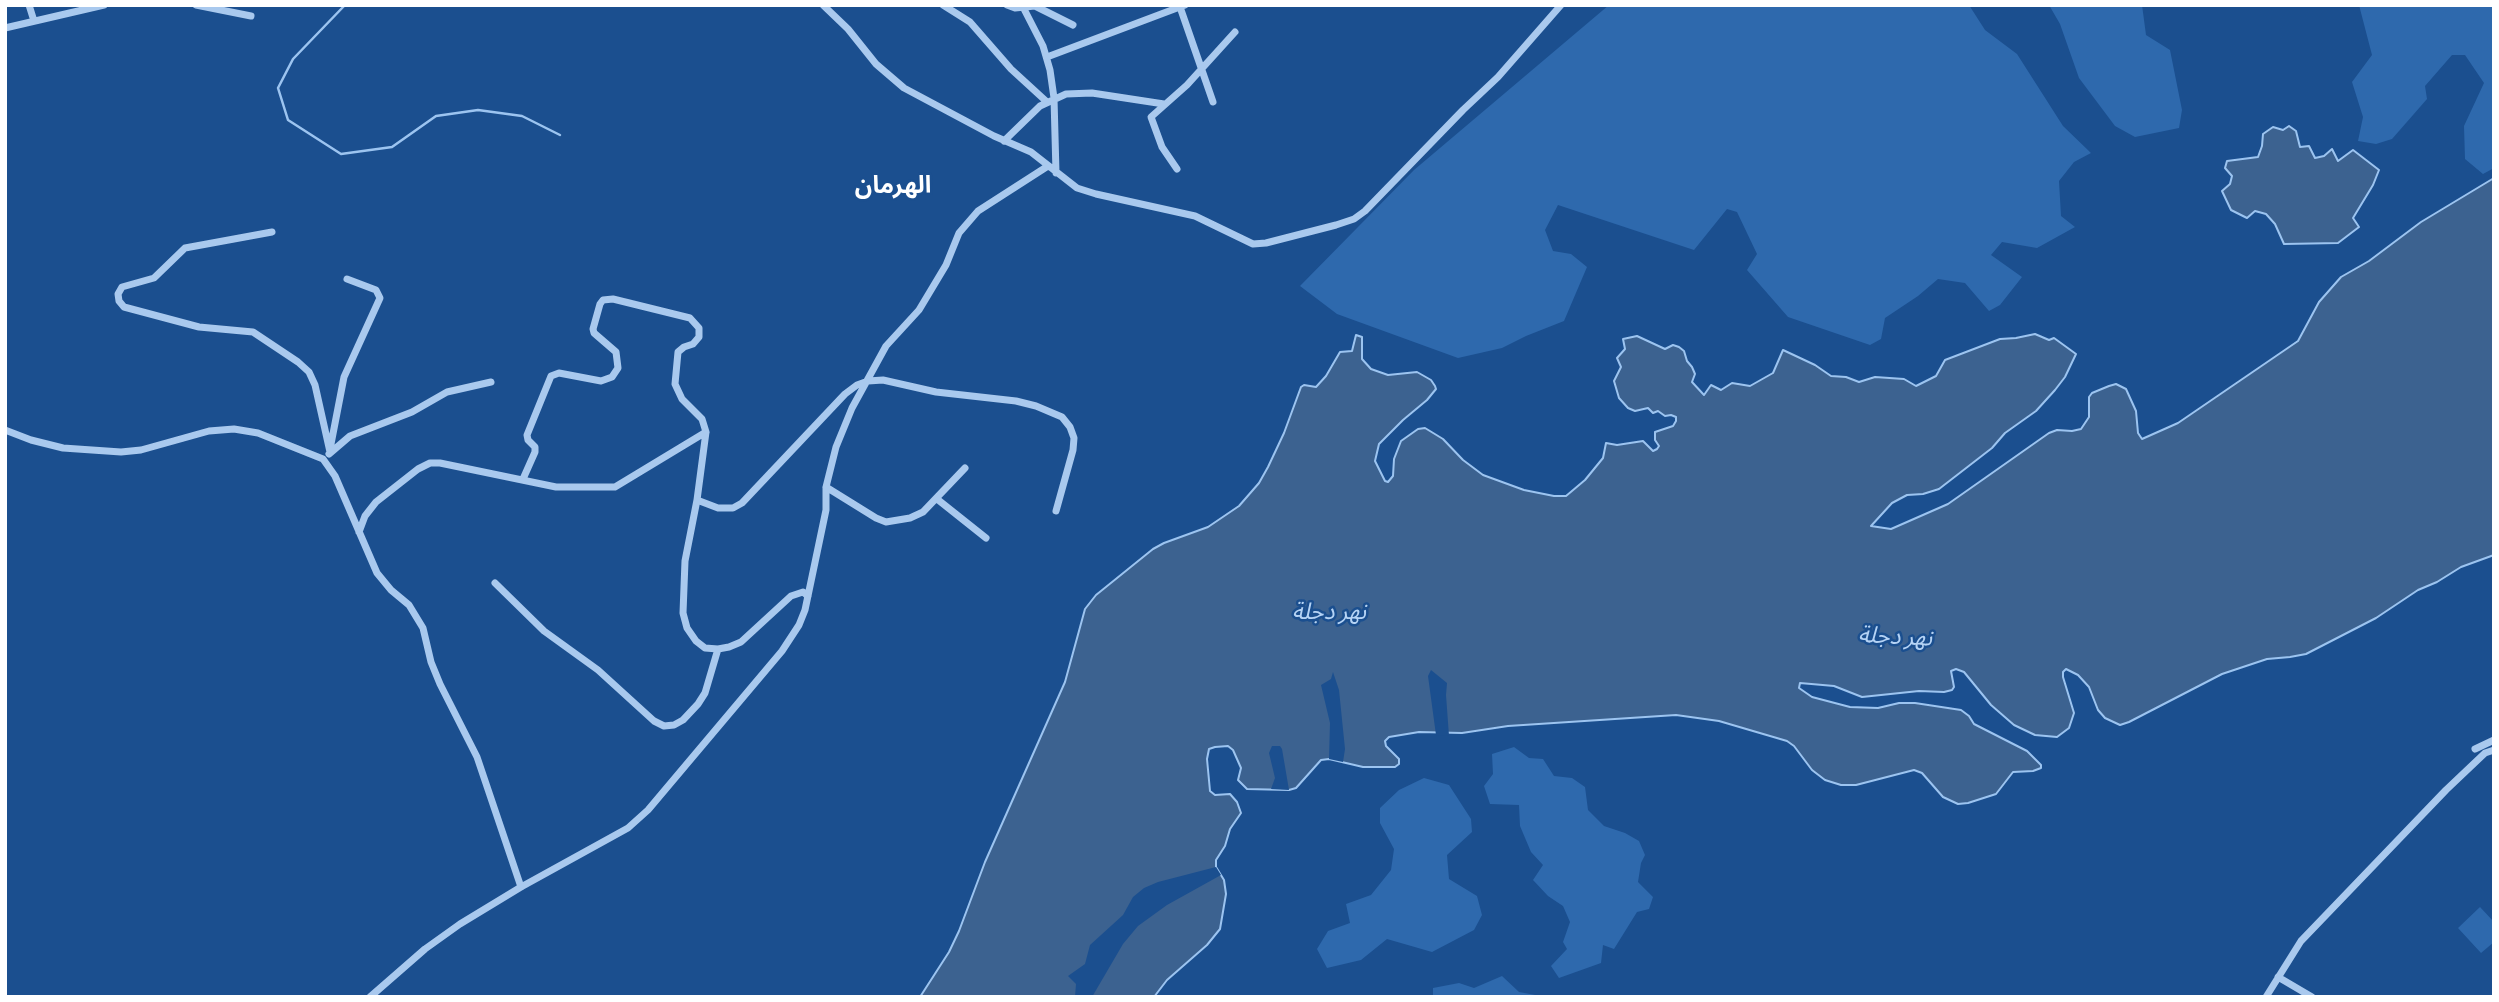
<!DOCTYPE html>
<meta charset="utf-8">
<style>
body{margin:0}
#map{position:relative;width:2499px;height:1002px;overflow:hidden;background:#1b4f8f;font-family:Barlow,sans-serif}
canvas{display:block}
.frame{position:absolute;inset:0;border:7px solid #fff;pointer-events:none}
</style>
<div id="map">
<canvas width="2499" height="1002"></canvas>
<div class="frame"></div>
</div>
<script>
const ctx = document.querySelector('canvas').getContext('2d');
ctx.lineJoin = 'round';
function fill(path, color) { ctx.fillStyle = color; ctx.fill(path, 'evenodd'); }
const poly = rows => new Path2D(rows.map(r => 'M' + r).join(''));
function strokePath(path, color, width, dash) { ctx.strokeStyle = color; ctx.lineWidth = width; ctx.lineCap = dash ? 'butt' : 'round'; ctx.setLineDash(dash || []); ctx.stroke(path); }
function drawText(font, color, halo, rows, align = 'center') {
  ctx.font = font + ' Barlow,"Noto Sans Arabic",sans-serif'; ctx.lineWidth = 5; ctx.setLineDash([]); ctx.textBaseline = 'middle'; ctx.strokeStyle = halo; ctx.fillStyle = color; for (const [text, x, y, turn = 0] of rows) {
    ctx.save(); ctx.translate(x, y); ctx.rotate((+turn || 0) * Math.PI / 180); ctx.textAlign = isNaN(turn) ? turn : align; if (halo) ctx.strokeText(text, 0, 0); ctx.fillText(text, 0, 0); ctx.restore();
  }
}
fill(poly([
 [1609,5,1969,5,1985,30,2017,54,2063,126,2091,153,2074,162,2059,181,2061,216,2075,227,2037,248,2002,242,1991,255,2022,277,2000,305,1989,311,1965,283,1938,279,1918,296,1885,318,1881,339,1870,345,1788,317,1747,270,1757,254,1737,212,1727,209,1694,250,1558,205,1545,230,1553,251,1571,254,1587,267,1564,321,1526,336,1502,348,1458,358,1337,314,1300,286,1414,170],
 [2049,5,2142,5,2146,35,2170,50,2182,110,2179,128,2135,137,2115,126,2079,78,2060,24],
 [2359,5,2494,5,2494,168,2483,174,2465,159,2464,126,2484,83,2465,55,2452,55,2425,86,2427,99,2392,139,2376,144,2358,141,2363,117,2352,82,2372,55],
 [1514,747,1529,758,1543,759,1554,776,1572,778,1585,787,1588,810,1604,826,1625,833,1639,841,1645,855,1641,863,1638,882,1653,897,1649,909,1637,912,1614,949,1603,945,1601,963,1559,978,1551,966,1567,949,1563,942,1570,922,1563,906,1548,896,1533,880,1543,865,1531,852,1520,826,1519,805,1490,804,1484,786,1493,774,1492,754],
 [1424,778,1449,785,1471,819,1472,832,1447,855,1449,879,1477,896,1482,915,1474,930,1432,952,1387,939,1361,960,1327,968,1317,949,1328,931,1350,923,1346,904,1371,895,1391,870,1394,849,1380,823,1380,808,1399,790],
 [2480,907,2494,922,2494,942,2481,953,2458,928],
 [1502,976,1519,992,1546,997,1433,997,1433,988,1459,983,1474,988]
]), '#2e69ad');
const water = poly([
 [2289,126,2296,131,2300,147,2309,146,2315,158,2324,156,2332,149,2338,161,2353,150,2379,170,2373,185,2353,218,2359,227,2338,243,2284,244,2275,224,2266,214,2255,211,2247,218,2231,210,2222,191,2230,184,2232,176,2225,168,2227,161,2258,157,2262,146,2263,134,2273,127,2283,130,2289,126],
 [2494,178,2494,555,2461,567,2437,582,2418,590,2376,618,2306,654,2290,657,2267,659,2222,674,2129,722,2120,725,2105,718,2098,710,2089,687,2078,675,2066,669,2063,672,2063,677,2074,713,2069,728,2057,737,2035,735,2014,725,1991,705,1964,672,1956,669,1951,671,1954,687,1952,690,1944,692,1919,691,1862,697,1834,686,1800,683,1799,688,1812,697,1850,707,1878,708,1899,703,1915,703,1961,710,1969,716,1974,724,2027,751,2041,765,2041,768,2033,771,2013,772,1996,794,1968,803,1958,804,1943,797,1922,773,1914,770,1856,785,1841,785,1825,780,1812,770,1794,746,1787,741,1719,721,1676,715,1508,726,1462,733,1419,732,1389,737,1385,741,1386,746,1399,759,1399,764,1395,767,1363,767,1329,759,1321,760,1296,788,1289,790,1247,789,1238,780,1241,768,1233,750,1228,746,1215,747,1209,749,1207,759,1210,791,1215,795,1230,794,1237,802,1241,813,1230,829,1225,846,1216,860,1216,867,1224,880,1226,894,1220,929,1207,945,1167,980,1154,997,920,997,949,952,959,931,985,862,1065,682,1085,609,1096,595,1153,549,1164,543,1208,527,1239,506,1259,483,1268,467,1284,433,1301,387,1304,385,1316,387,1326,376,1340,352,1352,351,1356,335,1362,337,1362,359,1371,369,1388,375,1417,372,1431,380,1435,386,1436,389,1427,400,1403,420,1379,444,1375,461,1385,481,1388,482,1393,476,1394,459,1401,441,1418,429,1425,428,1443,439,1463,460,1483,475,1524,490,1554,496,1566,496,1585,480,1603,458,1606,443,1617,445,1643,441,1653,451,1657,449,1659,446,1655,440,1655,432,1673,426,1676,421,1676,417,1671,415,1665,416,1658,411,1653,413,1648,408,1635,411,1628,408,1619,398,1614,381,1621,367,1617,358,1625,349,1623,339,1637,336,1665,349,1673,345,1679,347,1684,351,1687,361,1692,367,1695,374,1692,382,1704,395,1711,385,1721,390,1732,383,1750,386,1773,373,1783,350,1815,365,1831,376,1846,377,1859,382,1875,377,1904,379,1916,386,1936,376,1945,360,2000,339,2016,338,2035,334,2049,340,2054,338,2076,354,2065,377,2055,390,2036,411,2005,433,1992,448,1939,489,1923,494,1907,495,1892,503,1871,526,1891,529,1948,504,2049,433,2057,430,2072,431,2081,429,2089,417,2089,397,2092,393,2109,386,2116,384,2126,389,2136,411,2138,433,2142,439,2178,423,2298,341,2319,302,2341,277,2369,261,2421,222,2494,178]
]);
fill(water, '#3c6290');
strokePath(water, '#9cc4f0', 2);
fill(poly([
 [1431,670,1447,683,1446,695,1449,736,1436,735,1428,676],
 [1333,672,1339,690,1345,749,1343,762,1329,759,1330,723,1321,685,1331,679],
 [1272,746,1280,746,1282,749,1289,790,1271,789,1275,778,1269,753],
 [1216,867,1221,875,1167,905,1138,926,1123,944,1092,997,1075,997,1076,984,1068,976,1085,964,1090,945,1123,915,1133,897,1144,888,1158,882]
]), '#1b4f8f');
strokePath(poly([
 [345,5,293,59,278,88,288,120,341,154,392,147,436,116,478,110,522,116,560,135]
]), '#9cc4f0', 2.5);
strokePath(poly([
 [29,5,34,21],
 [196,5,251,16],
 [823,5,848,29,876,64,904,88,994,136,1031,152,1077,188,1096,194,1195,216,1253,244,1266,243,1336,225,1354,219,1365,211,1463,110,1498,77,1561,5],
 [943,5,970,22,1011,69,1047,102],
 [1007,5,1015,8,1035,6,1073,25],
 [1023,7,1043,46,1050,70,1054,98,1056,173],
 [1180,7,1213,102],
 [5,28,104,5],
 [1047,57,1185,5],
 [1004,141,1040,106,1066,94,1092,93,1164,104],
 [1177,169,1162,147,1151,117,1187,85,1235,32],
 [272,232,185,248,154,278,122,287,118,294,119,301,124,307,199,327,253,332,298,362,309,372,315,385,330,452],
 [5,430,31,440,63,448,121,452,141,450,209,431,234,429,258,433,323,459,335,476,377,573,391,590,409,605,423,628,431,662,440,684,477,757,521,887],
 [331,444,344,377,380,298,376,290,347,279],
 [329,454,350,436,412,412,447,392,491,382],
 [523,479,535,452,535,447,528,440,527,435,551,376,559,373,601,381,612,377,618,368,616,352,594,333,593,329,600,304,603,300,613,299,690,318,699,328,699,337,693,344,684,347,678,352,675,384,682,399,702,419,706,432,697,500,685,561,683,613,687,628,696,641,705,648,718,649,729,647,741,642,791,596,803,592,808,596],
 [826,487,876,518,886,522,910,518,923,512,965,468],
 [937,499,986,538],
 [697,500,718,508,733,508,742,503,845,394,857,385,868,381,883,380,936,392,1016,401,1036,406,1062,417,1070,427,1074,438,1073,450,1056,511],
 [359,532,365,516,376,502,418,469,430,463,440,463,556,487,615,487,706,432],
 [495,583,544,631,598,670,654,721,664,726,674,725,683,720,698,704,705,693,718,649],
 [2475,749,2494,740],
 [2278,977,2312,997],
 [370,997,425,949,460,924,521,887,628,828,648,810,782,651,799,625,805,610,826,510,826,487,836,447,852,408,886,346,919,310,946,265,959,233,978,211,1048,166],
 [2266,997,2301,941,2446,790,2485,753,2494,750]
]), '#a9c9ee', 7);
drawText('italic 23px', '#b5d3f5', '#1b4f8f', [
 ["نهر دجلة",1329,611],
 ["نهر دجلة",1895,636,3]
]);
drawText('bold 24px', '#fff', '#1b4f8f', [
 ["الهرمان",893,185]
]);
</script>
